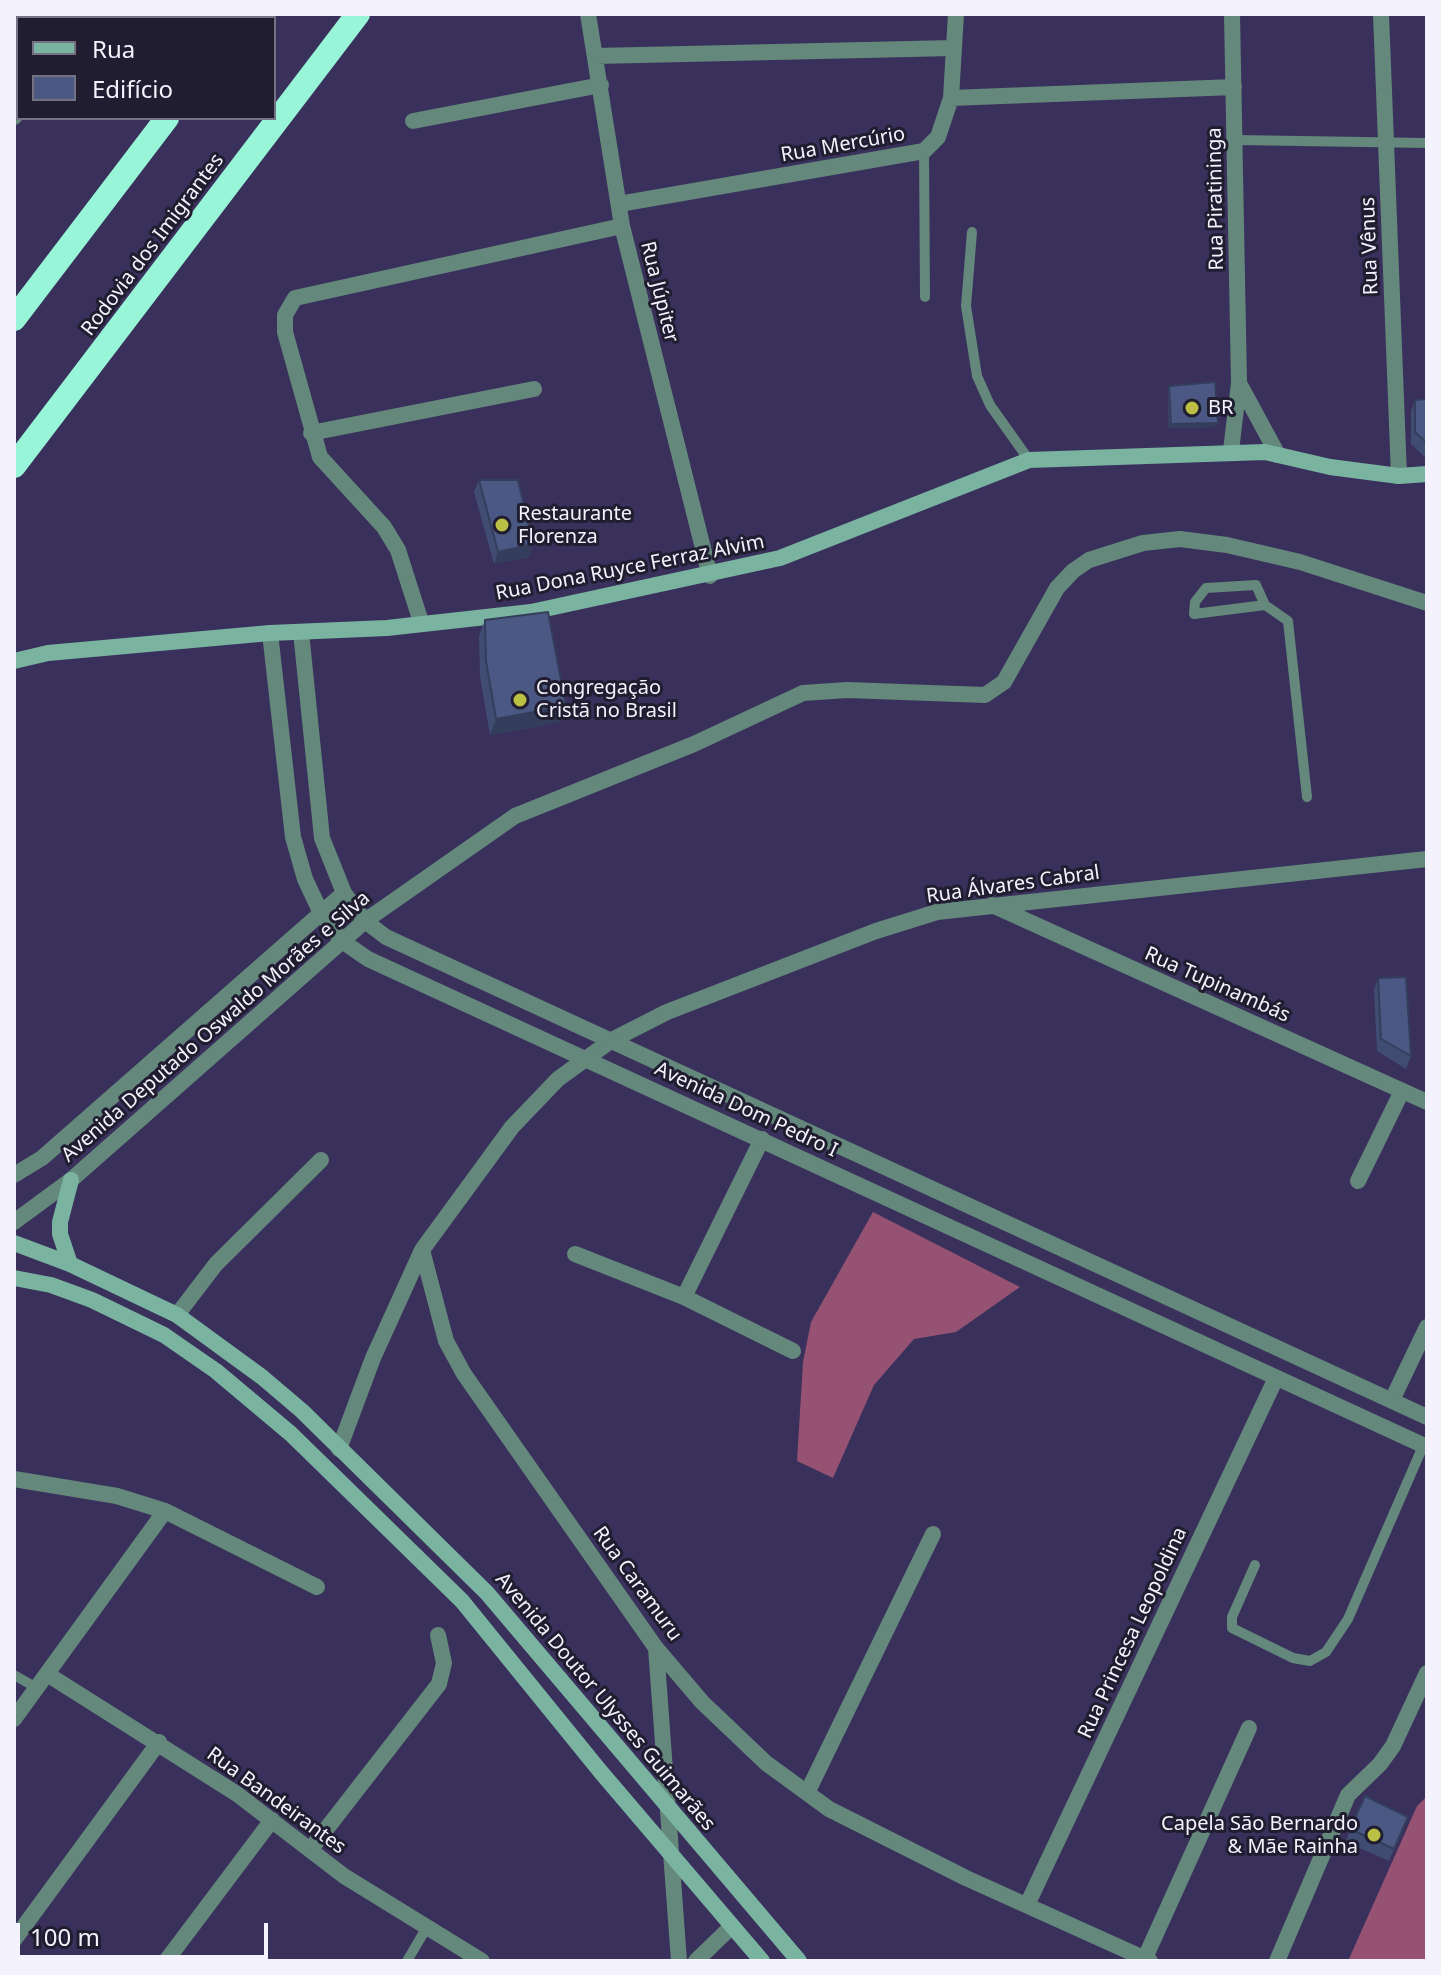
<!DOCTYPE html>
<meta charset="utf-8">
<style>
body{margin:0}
#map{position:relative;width:1441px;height:1975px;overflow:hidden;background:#39315b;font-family:"Noto Sans",sans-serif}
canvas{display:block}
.frame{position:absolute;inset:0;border:16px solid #f3f2fd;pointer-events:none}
.legend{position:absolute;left:16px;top:16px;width:260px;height:104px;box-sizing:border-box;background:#201d30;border:2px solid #747282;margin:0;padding:10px 14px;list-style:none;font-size:24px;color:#f3f2fd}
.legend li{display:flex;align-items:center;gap:16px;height:40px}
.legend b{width:40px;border:2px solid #747282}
.scale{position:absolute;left:16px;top:1923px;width:252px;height:36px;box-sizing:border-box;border:4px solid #f3f2fd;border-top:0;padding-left:10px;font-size:24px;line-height:28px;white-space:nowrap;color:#f3f2fd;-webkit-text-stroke:6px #201d30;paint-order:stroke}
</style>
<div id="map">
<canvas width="1441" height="1975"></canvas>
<div class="frame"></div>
<ul class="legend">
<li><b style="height:10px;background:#7ab4a1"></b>Rua</li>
<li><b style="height:22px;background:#4b5883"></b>Edifício</li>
</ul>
<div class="scale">100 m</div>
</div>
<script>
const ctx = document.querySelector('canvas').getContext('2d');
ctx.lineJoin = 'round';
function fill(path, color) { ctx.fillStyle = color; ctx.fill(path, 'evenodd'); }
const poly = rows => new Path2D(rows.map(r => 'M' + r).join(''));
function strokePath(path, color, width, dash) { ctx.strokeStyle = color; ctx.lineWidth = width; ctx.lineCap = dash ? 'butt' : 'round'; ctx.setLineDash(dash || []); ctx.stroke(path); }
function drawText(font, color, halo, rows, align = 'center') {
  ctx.font = font + ' "Noto Sans",sans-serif'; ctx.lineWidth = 6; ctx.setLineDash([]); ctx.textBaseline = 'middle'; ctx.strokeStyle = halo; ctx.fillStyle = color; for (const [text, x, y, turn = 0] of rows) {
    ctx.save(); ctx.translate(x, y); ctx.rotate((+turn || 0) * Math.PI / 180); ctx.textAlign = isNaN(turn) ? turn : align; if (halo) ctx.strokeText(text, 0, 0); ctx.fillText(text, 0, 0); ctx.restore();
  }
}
fill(poly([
 [873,1212,1020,1287,956,1332,914,1339,874,1385,833,1478,797,1461,803,1362,811,1322],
 [1427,1796,1427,1961,1348,1961,1417,1806]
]), '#955272');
strokePath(poly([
 [1236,140,1427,143],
 [924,151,925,297],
 [972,232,966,306,977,376,990,405,1029,460],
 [1265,605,1256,585,1206,588,1195,602,1194,614,1265,605,1288,621,1307,797],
 [1255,1565,1232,1617,1232,1628,1293,1658,1310,1661,1326,1652,1348,1619,1423,1446],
 [14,1675,37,1688],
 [407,1961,427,1927]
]), '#64887b', 10);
strokePath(poly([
 [588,14,622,226,710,576],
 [1381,14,1399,476],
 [595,56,954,48],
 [951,98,956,14],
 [413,121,601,85],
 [619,204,924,151,938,137,951,98,1234,87],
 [1239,383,1278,455],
 [311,433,534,389],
 [1231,451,1239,383,1232,14],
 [421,622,398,550,384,527,320,457,285,332,285,315,295,298,622,226],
 [992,905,1427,1102],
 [365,921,515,816,694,744,803,693,847,690,985,695,1004,682,1057,588,1073,571,1089,560,1143,543,1180,539,1227,545,1300,562,1427,603],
 [1358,1181,1402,1091],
 [575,1254,684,1297,793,1351],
 [684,1297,762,1139],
 [177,1315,216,1264,321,1160],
 [1392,1400,1427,1327],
 [339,1449,373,1358,422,1250],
 [14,1479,117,1496,165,1511,317,1587],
 [656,1648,679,1961],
 [47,1674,237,1794,344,1876,482,1961],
 [14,1719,165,1511],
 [807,1793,933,1534],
 [310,1850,439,1684,444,1663,438,1635],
 [1027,1905,1276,1378],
 [14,1940,159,1742],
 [1145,1958,1249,1728],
 [166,1961,272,1820],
 [696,1961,732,1926],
 [1150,1961,966,1878,829,1809,766,1763,702,1702,656,1648,464,1374,446,1341,422,1250,512,1127,558,1079,612,1040,667,1012,876,931,937,912,1427,859],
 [1277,1961,1348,1795,1380,1764,1393,1746,1427,1673]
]), '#64887b', 16);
strokePath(poly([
 [82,14,82,18],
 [14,117,18,112],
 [301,632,322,838,344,893,365,921,386,937,1427,1417],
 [270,633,293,837,305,879,321,913,342,941,368,959,1427,1447],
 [14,1175,42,1158,344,893],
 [14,1222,71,1180,365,921]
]), '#64887b', 16);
strokePath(poly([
 [14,661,48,653,270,633,387,628,531,612,780,558,1029,460,1265,452,1330,467,1399,476,1427,474],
 [14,1243,70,1264,177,1315,262,1377,302,1411,487,1593,799,1961],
 [70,1264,60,1234,60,1222,71,1180],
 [14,1278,51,1285,92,1300,164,1335,216,1371,291,1434,462,1601,600,1771,762,1961]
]), '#7ab4a1', 16);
strokePath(poly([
 [244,18,247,14],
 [14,319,167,118],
 [14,466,358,14]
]), '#99f5d7', 24);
fill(poly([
 [1169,386,1218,423,1216,427,1169,428,1168,390],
 [1427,396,1427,459,1411,444,1411,412,1415,400,1426,399],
 [479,480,533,544,529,557,494,564,474,492],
 [485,620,560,722,490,735,480,677,479,636],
 [1378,978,1411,1056,1406,1069,1377,1051,1374,990],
 [1408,1817,1389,1861,1346,1842,1350,1829]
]), '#404c71');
fill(poly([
 [1218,423,1216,427,1169,428,1171,424],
 [533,544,529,557,494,564,498,552],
 [566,706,560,722,490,735,496,719]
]), '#343e5c');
const building = poly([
 [1215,382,1218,423,1171,424,1169,386,1215,382],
 [1427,399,1427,443,1415,432,1415,400,1427,399],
 [479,480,518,480,533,544,498,552,479,480],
 [548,612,566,706,496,719,486,661,485,620,548,612],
 [1406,977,1411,1056,1381,1039,1378,978,1406,977],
 [1365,1796,1408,1817,1394,1849,1350,1829,1365,1796]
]);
fill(building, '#4b5883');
strokePath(building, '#343e5c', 2);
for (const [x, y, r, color] of [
 [1192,408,8,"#bbc044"],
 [502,525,8,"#bbc044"],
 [520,700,8,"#bbc044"],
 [1374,1835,8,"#bbc044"]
]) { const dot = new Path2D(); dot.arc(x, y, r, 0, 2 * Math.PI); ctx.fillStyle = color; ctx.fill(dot); strokePath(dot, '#201d30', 3); }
drawText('20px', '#f3f2fd', '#201d30', [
 ["Rua Mercúrio",843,145,-10],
 ["Rua Piratininga",1216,199,-91],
 ["Rodovia dos Imigrantes",153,245,-53],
 ["Rua Vênus",1370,246,-92],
 ["Rua Júpiter",659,292,76],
 ["Rua Dona Ruyce Ferraz Alvim",630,568,-11],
 ["Rua Álvares Cabral",1013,885,-8],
 ["Rua Tupinambás",1217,985,24],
 ["Avenida Deputado Oswaldo Morães e Silva",216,1027,-41],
 ["Avenida Dom Pedro I",746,1110,25],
 ["Rua Caramuru",637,1584,54],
 ["Rua Princesa Leopoldina",1133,1633,-65],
 ["Avenida Doutor Ulysses Guimarães",605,1702,50],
 ["Rua Bandeirantes",276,1801,36]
]);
drawText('20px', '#f3f2fd', '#201d30', [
 ["BR",1208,408],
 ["Restaurante",518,514],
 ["Florenza",518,537],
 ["Congregação",536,688],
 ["Cristã no Brasil",536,711],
 ["Capela São Bernardo",1358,1824,"right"],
 ["& Mãe Rainha",1358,1847,"right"]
], 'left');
</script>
